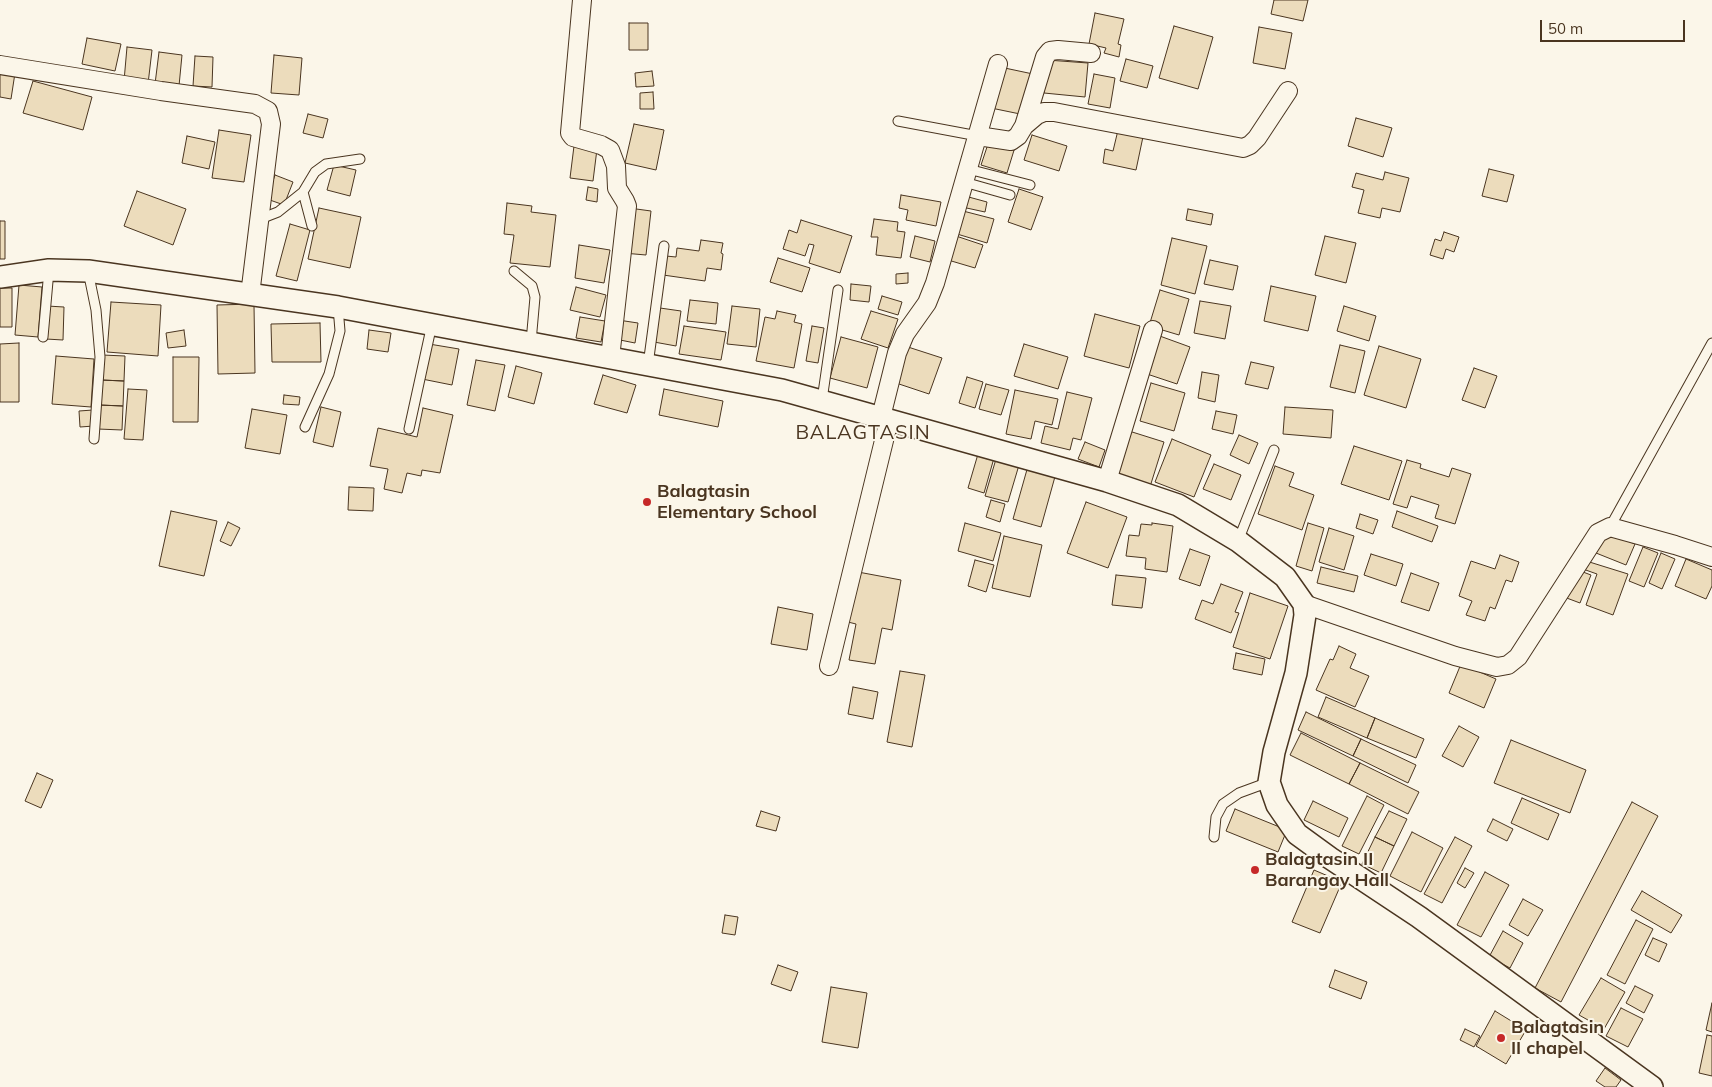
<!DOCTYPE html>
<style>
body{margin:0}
#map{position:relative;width:1712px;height:1087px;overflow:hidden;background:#fbf6e9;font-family:Mulish,sans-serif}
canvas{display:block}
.scale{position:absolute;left:1540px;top:20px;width:145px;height:22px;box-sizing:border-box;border:2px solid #4a3520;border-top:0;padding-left:6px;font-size:15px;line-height:18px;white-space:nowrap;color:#4a3520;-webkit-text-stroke:4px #fbf6e9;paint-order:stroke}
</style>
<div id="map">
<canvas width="1712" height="1087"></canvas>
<div class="scale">50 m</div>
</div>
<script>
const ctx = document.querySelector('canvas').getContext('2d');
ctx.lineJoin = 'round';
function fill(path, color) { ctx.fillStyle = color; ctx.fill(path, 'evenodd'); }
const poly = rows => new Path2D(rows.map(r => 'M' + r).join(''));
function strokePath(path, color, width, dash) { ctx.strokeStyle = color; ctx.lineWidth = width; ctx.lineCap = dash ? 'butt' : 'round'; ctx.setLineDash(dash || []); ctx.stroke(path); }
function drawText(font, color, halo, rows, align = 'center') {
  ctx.font = font + ' Mulish,sans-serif'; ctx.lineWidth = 4; ctx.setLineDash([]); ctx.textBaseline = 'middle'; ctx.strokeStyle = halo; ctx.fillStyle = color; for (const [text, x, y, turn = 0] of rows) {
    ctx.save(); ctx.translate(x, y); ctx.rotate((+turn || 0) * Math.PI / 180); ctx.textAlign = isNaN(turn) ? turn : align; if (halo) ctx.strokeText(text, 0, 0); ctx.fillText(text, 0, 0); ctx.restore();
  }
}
const building = poly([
 [1274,0,1308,0,1303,21,1271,14,1274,0],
 [1095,13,1124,19,1118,44,1121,45,1119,57,1104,53,1106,48,1089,44,1095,13],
 [629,23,648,23,648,50,629,50,629,23],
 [1174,26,1213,37,1198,89,1159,78,1174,26],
 [1259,27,1292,33,1285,69,1253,63,1259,27],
 [87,38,121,44,115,71,82,64,87,38],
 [127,47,152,50,148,84,124,81,127,47],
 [159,52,182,55,179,86,155,84,159,52],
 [274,55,302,58,299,95,271,93,274,55],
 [195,56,213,57,212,87,193,86,195,56],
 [1126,59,1153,66,1147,88,1120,81,1126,59],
 [1047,60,1088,63,1085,97,1044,93,1047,60],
 [1000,67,1033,74,1025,115,991,108,1000,67],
 [0,70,15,73,11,99,0,97,0,70],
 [652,71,654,86,636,87,635,73,652,71],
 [1094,74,1115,78,1110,108,1088,104,1094,74],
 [33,81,92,97,83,130,23,113,33,81],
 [653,92,654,109,640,109,640,93,653,92],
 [308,114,328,119,323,138,303,133,308,114],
 [1356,118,1392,128,1383,157,1348,146,1356,118],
 [634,124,664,130,656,170,625,163,634,124],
 [1119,126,1144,132,1136,170,1103,163,1105,149,1113,151,1119,126],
 [219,130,251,135,244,182,212,178,219,130],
 [1032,135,1067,146,1059,171,1024,160,1032,135],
 [187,136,215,142,209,169,182,163,187,136],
 [990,138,1015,147,1007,173,981,165,990,138],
 [574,146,597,149,593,181,570,178,574,146],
 [334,165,356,170,350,196,327,190,334,165],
 [1489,169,1514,175,1507,202,1482,196,1489,169],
 [1385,172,1409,178,1400,212,1382,208,1380,218,1358,213,1364,190,1352,187,1356,173,1383,180,1385,172],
 [275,175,293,182,284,205,267,199,275,175],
 [588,187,598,189,597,202,586,200,588,187],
 [1019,189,1043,197,1031,230,1008,222,1019,189],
 [137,191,186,209,173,245,124,226,137,191],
 [901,195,941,202,936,226,906,220,908,210,899,208,901,195],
 [965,196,987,202,985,212,962,207,965,196],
 [507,203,532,206,531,212,556,215,550,267,510,263,514,235,504,234,507,203],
 [319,208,361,217,350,268,308,259,319,208],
 [629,208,651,211,646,255,623,253,629,208],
 [1188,209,1213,214,1211,225,1186,220,1188,209],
 [963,211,994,219,987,243,957,234,963,211],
 [874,219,898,222,897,231,905,232,901,258,876,255,878,237,871,237,874,219],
 [801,220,852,236,840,273,809,263,814,245,809,244,805,256,783,249,789,230,797,233,801,220],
 [0,221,5,221,5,259,0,259,0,221],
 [290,224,310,230,297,281,276,276,290,224],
 [1444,232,1459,237,1454,252,1446,249,1443,259,1430,255,1435,239,1441,241,1444,232],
 [915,236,935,241,930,262,910,257,915,236],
 [956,236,983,245,975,268,948,260,956,236],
 [1325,236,1356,243,1346,283,1315,275,1325,236],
 [1172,238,1207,246,1195,294,1161,285,1172,238],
 [701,240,723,243,721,253,723,254,721,270,707,268,705,281,663,275,666,256,676,257,677,248,699,251,701,240],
 [579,245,610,250,604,283,575,278,579,245],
 [778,258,810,268,802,292,770,282,778,258],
 [1210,260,1238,266,1233,290,1204,284,1210,260],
 [908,273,908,283,896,284,896,274,908,273],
 [851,284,871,286,869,302,850,300,851,284],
 [19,285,42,287,38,337,15,335,19,285],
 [1271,286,1316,296,1308,331,1264,321,1271,286],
 [576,287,606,295,600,317,570,310,576,287],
 [0,288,12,288,12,327,0,327,0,288],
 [1160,290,1189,299,1179,335,1149,326,1160,290],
 [882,296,902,302,898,315,878,309,882,296],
 [690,300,718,303,716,324,687,321,690,300],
 [1200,301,1231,306,1225,339,1194,333,1200,301],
 [111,302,161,305,158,356,107,352,111,302],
 [254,304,255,373,218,374,217,305,254,304],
 [47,306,64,307,63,340,46,339,47,306],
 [732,306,760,309,756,347,727,344,732,306],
 [1344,306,1376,316,1369,341,1337,331,1344,306],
 [660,308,681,311,676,346,654,342,660,308],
 [777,311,796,315,794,322,802,324,794,368,756,361,765,317,775,319,777,311],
 [871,311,898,319,888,348,861,339,871,311],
 [1095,314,1140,326,1129,368,1084,356,1095,314],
 [580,317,605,321,601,342,576,338,580,317],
 [618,320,638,323,635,343,615,339,618,320],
 [320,323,321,362,272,362,271,324,320,323],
 [684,326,726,332,721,360,679,354,684,326],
 [812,326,824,328,818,363,806,361,812,326],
 [184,330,186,346,168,348,166,333,184,330],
 [369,330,391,333,388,352,367,349,369,330],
 [1157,335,1190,347,1177,384,1144,373,1157,335],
 [841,337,878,347,867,388,830,378,841,337],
 [19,343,19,402,0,402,0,344,19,343],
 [429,344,459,349,452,385,422,379,429,344],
 [1024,344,1068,357,1058,389,1014,376,1024,344],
 [1340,345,1365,351,1355,393,1330,387,1340,345],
 [1379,346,1421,359,1406,408,1364,395,1379,346],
 [908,347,942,358,929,394,896,383,908,347],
 [102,355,125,356,124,381,101,380,102,355],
 [56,356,94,359,91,407,52,404,56,356],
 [173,357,199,357,198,422,173,422,173,357],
 [476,360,505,365,495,411,467,405,476,360],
 [1251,362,1274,367,1268,389,1245,384,1251,362],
 [516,366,542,373,534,404,508,397,516,366],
 [1474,368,1497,376,1485,408,1462,400,1474,368],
 [1202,372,1219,375,1215,402,1198,398,1202,372],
 [603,375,636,385,627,413,594,404,603,375],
 [967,377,983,382,975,408,959,403,967,377],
 [101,380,124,381,123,406,99,405,101,380],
 [1151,383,1185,393,1174,431,1140,421,1151,383],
 [986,384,1009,390,1001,415,979,409,986,384],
 [128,389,147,390,143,440,124,439,128,389],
 [664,389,723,401,718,427,659,415,664,389],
 [1015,390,1058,399,1052,425,1035,421,1031,439,1006,434,1015,390],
 [1067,392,1092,398,1081,440,1073,438,1070,450,1041,443,1045,426,1058,429,1067,392],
 [284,395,300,397,299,405,283,404,284,395],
 [99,405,123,406,122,430,98,429,99,405],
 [321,407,341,412,333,447,313,442,321,407],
 [1285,407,1333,410,1331,438,1283,434,1285,407],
 [423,408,453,415,440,473,422,470,421,476,407,473,402,493,384,489,388,469,370,466,378,428,417,437,423,408],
 [252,409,287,415,280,454,245,448,252,409],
 [93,410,94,426,80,427,79,411,93,410],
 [1216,411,1237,415,1233,434,1212,429,1216,411],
 [1129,431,1164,442,1149,490,1114,478,1129,431],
 [1239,435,1258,443,1249,464,1230,455,1239,435],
 [1172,439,1211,455,1194,497,1155,482,1172,439],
 [1085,442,1105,450,1099,467,1078,459,1085,442],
 [1354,446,1402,461,1389,500,1341,484,1354,446],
 [978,454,994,458,984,493,968,488,978,454],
 [996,459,1019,465,1008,502,985,496,996,459],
 [1407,460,1421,464,1420,468,1449,477,1452,468,1471,474,1455,524,1435,518,1439,505,1411,496,1407,508,1393,504,1407,460],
 [1214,464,1241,475,1231,500,1203,489,1214,464],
 [1028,466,1056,473,1041,527,1013,519,1028,466],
 [1275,466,1294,473,1289,486,1314,495,1302,530,1258,514,1275,466],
 [349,487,374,488,373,511,348,510,349,487],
 [991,500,1005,504,1000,522,986,517,991,500],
 [1086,502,1127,517,1108,568,1067,553,1086,502],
 [171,511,217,521,204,576,159,566,171,511],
 [1397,511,1438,526,1432,542,1392,527,1397,511],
 [1360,514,1378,520,1373,534,1356,528,1360,514],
 [228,522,240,528,231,546,220,541,228,522],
 [965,523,1001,533,993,561,958,551,965,523],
 [1152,523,1173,526,1167,572,1145,569,1146,558,1126,556,1129,535,1139,536,1141,524,1152,525,1152,523],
 [1308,523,1324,528,1312,571,1296,566,1308,523],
 [1329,528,1354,536,1344,570,1319,562,1329,528],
 [1605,532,1635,544,1626,565,1596,553,1605,532],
 [1004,536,1042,545,1030,597,992,588,1004,536],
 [1643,547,1658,553,1644,587,1629,581,1643,547],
 [1190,549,1210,556,1200,586,1179,579,1190,549],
 [1661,553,1675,559,1662,589,1649,583,1661,553],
 [1371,554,1403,564,1396,586,1364,575,1371,554],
 [1500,555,1519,562,1512,582,1506,580,1495,609,1490,607,1485,621,1466,615,1472,601,1459,596,1471,561,1495,569,1500,555],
 [1686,559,1712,570,1712,586,1706,599,1675,586,1686,559],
 [975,560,994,565,986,592,968,586,975,560],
 [1583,560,1628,574,1613,615,1586,605,1597,574,1580,568,1583,560],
 [1321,567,1358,576,1354,592,1317,583,1321,567],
 [1575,569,1591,575,1580,603,1564,597,1575,569],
 [858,572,901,580,892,630,882,628,875,664,849,660,856,624,848,622,858,572],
 [1411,573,1439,583,1429,611,1401,602,1411,573],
 [1116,575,1146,578,1142,608,1112,605,1116,575],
 [1221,584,1243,592,1235,612,1239,613,1231,633,1195,619,1202,600,1213,604,1221,584],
 [1250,593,1288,606,1270,659,1233,647,1250,593],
 [778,607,813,614,807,650,771,644,778,607],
 [1339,646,1356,654,1350,668,1369,676,1355,707,1316,690,1330,659,1333,660,1339,646],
 [1236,653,1265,659,1262,675,1233,669,1236,653],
 [1461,664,1496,679,1484,708,1449,693,1461,664],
 [900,671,925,675,912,747,887,742,900,671],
 [853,687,878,692,873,719,848,714,853,687],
 [1326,697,1375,718,1367,738,1318,717,1326,697],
 [1306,712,1361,739,1353,756,1298,730,1306,712],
 [1375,718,1424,739,1416,758,1367,738,1375,718],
 [1459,726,1479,737,1463,767,1442,756,1459,726],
 [1301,733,1360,763,1349,784,1290,755,1301,733],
 [1361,739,1416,765,1408,783,1353,756,1361,739],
 [1511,740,1586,770,1570,813,1494,783,1511,740],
 [1360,763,1419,792,1408,814,1349,784,1360,763],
 [37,773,53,780,41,808,25,801,37,773],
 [1367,796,1384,805,1359,854,1342,846,1367,796],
 [1522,798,1559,814,1548,840,1511,823,1522,798],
 [1313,801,1348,818,1339,837,1304,820,1313,801],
 [1632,802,1658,816,1561,1002,1535,988,1632,802],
 [1235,809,1287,830,1278,852,1226,831,1235,809],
 [761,811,780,817,776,831,756,826,761,811],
 [1389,811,1407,819,1394,846,1375,837,1389,811],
 [1493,819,1513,829,1507,841,1487,831,1493,819],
 [1412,832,1443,848,1421,892,1390,876,1412,832],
 [1375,837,1394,846,1381,873,1362,864,1375,837],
 [1455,837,1472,846,1442,903,1424,894,1455,837],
 [1465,868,1474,873,1465,888,1457,883,1465,868],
 [1314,870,1342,882,1320,933,1292,922,1314,870],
 [1485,872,1509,885,1481,937,1457,925,1485,872],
 [1642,891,1682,915,1671,933,1631,910,1642,891],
 [1523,899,1543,910,1528,936,1509,925,1523,899],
 [725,915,738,917,735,935,722,933,725,915],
 [1636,920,1653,929,1625,984,1607,975,1636,920],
 [1503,931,1523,943,1510,968,1489,957,1503,931],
 [1653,938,1667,944,1659,962,1645,955,1653,938],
 [778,965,798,972,791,991,771,984,778,965],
 [1335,970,1367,982,1361,999,1329,987,1335,970],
 [1601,978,1625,992,1604,1029,1579,1015,1601,978],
 [1635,986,1653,995,1644,1013,1626,1003,1635,986],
 [831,987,867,993,858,1048,822,1042,831,987],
 [1712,1003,1712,1032,1706,1030,1712,1003],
 [1621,1008,1643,1019,1628,1047,1606,1036,1621,1008],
 [1495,1011,1526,1030,1506,1064,1476,1046,1495,1011],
 [1465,1029,1480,1036,1474,1047,1460,1040,1465,1029],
 [1707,1035,1712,1036,1712,1076,1699,1073,1707,1035],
 [1605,1068,1621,1080,1616,1087,1605,1087,1596,1081,1605,1068]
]);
fill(building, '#ecdcbc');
strokePath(building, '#4a3520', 1);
const service = poly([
 [898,121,978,136],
 [968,169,1030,185],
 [964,182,1010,195],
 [303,192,312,226],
 [260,219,278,212,303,192,315,172,326,164,360,159],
 [88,271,96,310,100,357,94,439],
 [514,271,532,286,535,297,531,342],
 [43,337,49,270],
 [648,365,664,246],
 [822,400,838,290],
 [305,427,329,374,340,331,338,307],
 [409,429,432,324],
 [1610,527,1712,343],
 [1238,541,1274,450],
 [1214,837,1216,817,1223,804,1239,793,1269,782]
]);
const minor = poly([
 [582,0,570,133,573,137,601,145,610,150,616,166,617,188,625,201,627,206,610,358],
 [0,65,161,91,255,104,268,111,271,124,250,295],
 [1024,126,1037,115,1044,112,1054,112,1243,148,1250,145,1257,138,1288,91],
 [978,136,1011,141,1018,136,1024,126,1045,57,1050,51,1058,50,1091,53],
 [881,417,897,353,905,334,927,303,935,283,998,64],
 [1107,481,1153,330],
 [1304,604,1455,656,1497,667,1508,665,1518,657,1598,533,1610,527,1675,545,1712,557],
 [829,666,889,420]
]);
const tertiary = poly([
 [0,277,49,270,88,271,338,307,782,390,1107,481,1178,505,1238,541,1285,577,1304,604,1305,615,1296,673,1274,752,1269,782,1277,805,1297,834,1330,858,1419,917,1652,1087]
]);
strokePath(service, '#4a3520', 11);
strokePath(minor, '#4a3520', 20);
strokePath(tertiary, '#4a3520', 24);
strokePath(service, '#fbf6e9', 9);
strokePath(minor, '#fbf6e9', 18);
strokePath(tertiary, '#fbf6e9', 21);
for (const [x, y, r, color] of [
 [647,502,5,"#c62828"],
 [1255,870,5,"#c62828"],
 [1501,1038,5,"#c62828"]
]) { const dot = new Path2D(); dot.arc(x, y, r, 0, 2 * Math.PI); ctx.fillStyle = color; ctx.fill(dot); strokePath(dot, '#fbf6e9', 2); }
drawText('bold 18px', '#4a3520', '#fbf6e9', [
 ["Balagtasin",657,492],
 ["Elementary School",657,513],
 ["Balagtasin II",1265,860],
 ["Barangay Hall",1265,881],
 ["Balagtasin",1511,1028],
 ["II chapel",1511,1049]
], 'left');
ctx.letterSpacing = '1px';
drawText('20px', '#4a3520', '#fbf6e9', [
 ["BALAGTASIN",863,433]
]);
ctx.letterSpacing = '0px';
</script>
